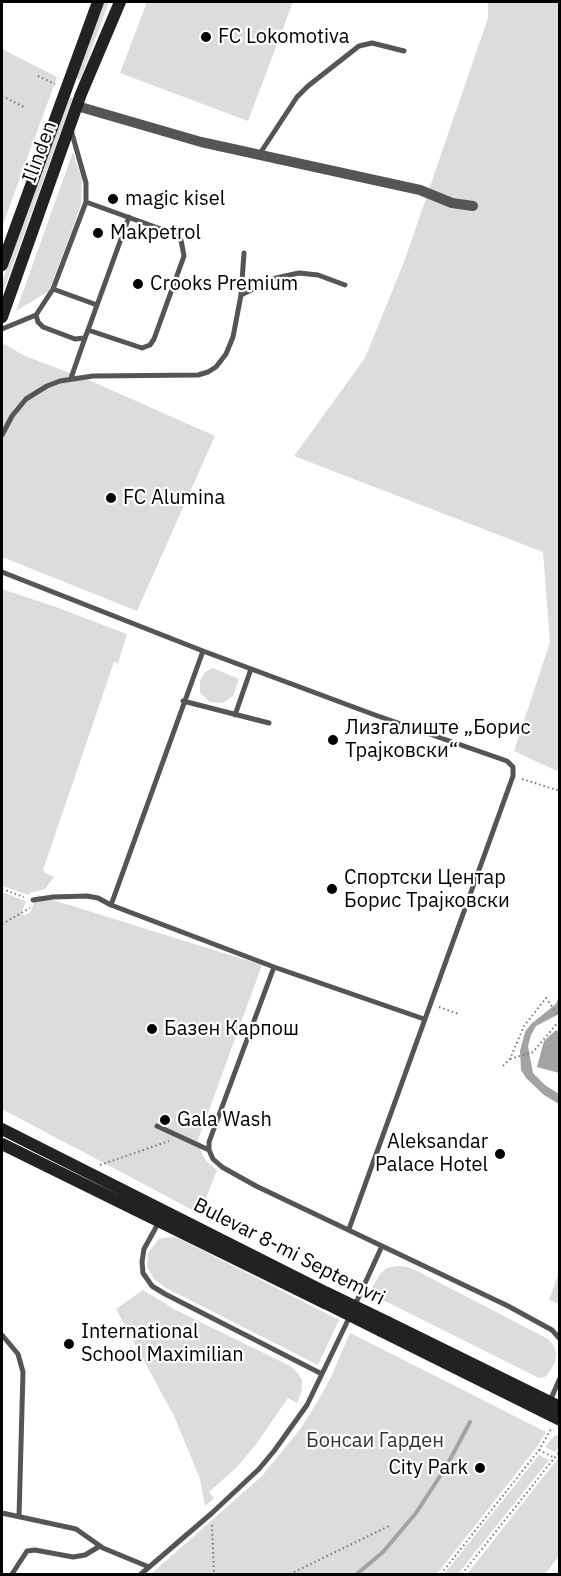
<!DOCTYPE html>
<meta charset="utf-8">
<style>
body{margin:0}
#map{position:relative;width:561px;height:1576px;overflow:hidden;background:#fff;font-family:"IBM Plex Sans",sans-serif}
canvas{display:block}
.frame{position:absolute;inset:0;border:3px solid #000;pointer-events:none}
</style>
<div id="map">
<canvas width="561" height="1576"></canvas>
<div class="frame"></div>
</div>
<script>
const ctx = document.querySelector('canvas').getContext('2d');
ctx.lineJoin = 'round';
function fill(path, color) { ctx.fillStyle = color; ctx.fill(path, 'evenodd'); }
const poly = rows => new Path2D(rows.map(r => 'M' + r).join(''));
function strokePath(path, color, width, dash) { ctx.strokeStyle = color; ctx.lineWidth = width; ctx.lineCap = dash ? 'butt' : 'round'; ctx.setLineDash(dash || []); ctx.stroke(path); }
function drawText(font, color, halo, rows, align = 'center') {
  ctx.font = font + ' "IBM Plex Sans",sans-serif'; ctx.lineWidth = 4.5; ctx.setLineDash([]); ctx.textBaseline = 'middle'; ctx.strokeStyle = halo; ctx.fillStyle = color; for (const [text, x, y, turn = 0] of rows) {
    ctx.save(); ctx.translate(x, y); ctx.rotate((+turn || 0) * Math.PI / 180); ctx.textAlign = isNaN(turn) ? turn : align; if (halo) ctx.strokeText(text, 0, 0); ctx.fillText(text, 0, 0); ctx.restore();
  }
}
fill(poly([
 [104,2,109,2,80,80,76,78],
 [147,2,293,2,248,121,120,73],
 [488,2,559,2,559,772,514,751,550,642,543,552,294,456,365,358,404,262,488,18],
 [2,49,57,77,2,227],
 [69,97,73,98,2,295,2,282],
 [73,152,82,179,81,204,76,219,49,291,16,311],
 [4,344,25,356,91,381,215,436,137,611,2,557,2,349],
 [2,589,56,607,127,634,118,663,114,662,43,870,45,873,54,877,45,889,30,893,29,895,2,886],
 [213,668,239,679,233,696,223,703,210,702,200,693,200,681,205,672],
 [2,892,26,901,21,914,24,915,30,913,37,895,262,965,197,1143,206,1161,217,1170,200,1214,2,1109],
 [171,1237,178,1238,339,1320,318,1365,166,1288,154,1279,147,1267,148,1253,159,1239],
 [397,1266,408,1267,419,1272,548,1339,554,1346,556,1353,555,1362,550,1371,545,1377,539,1378,369,1293,380,1274,387,1268],
 [559,1272,559,1304,549,1300],
 [143,1290,174,1309,290,1366,297,1372,302,1380,302,1390,297,1403,288,1398,257,1443,237,1467,209,1492,214,1498,205,1506,200,1479,175,1418,116,1309],
 [350,1333,546,1432,536,1448,437,1574,151,1574,262,1476,301,1428,318,1401,331,1377],
 [555,1435,560,1437,559,1447,555,1452,545,1447],
 [539,1455,549,1460,458,1574,444,1574],
 [559,1457,559,1556,545,1574,467,1574]
]), '#dcdcdc');
fill(poly([
 [559,996,559,1014,536,1026,531,1035,528,1046,533,1073,545,1085,559,1094,559,1104,544,1095,526,1078,521,1070,520,1051,525,1032,531,1024,556,1004],
 [556,1030,559,1032,559,1073,537,1067,544,1041]
]), '#a3a3a3');
strokePath(poly([
 [357,1574,383,1552,416,1513,446,1467,470,1422]
]), '#a3a3a3', 4);
strokePath(poly([
 [38,76,55,84],
 [2,96,26,108],
 [522,779,560,791],
 [559,820,560,819],
 [2,889,24,897],
 [2,924,30,908],
 [439,1007,459,1014],
 [510,1059,533,1052,560,1020],
 [503,1066,510,1059,524,1026,546,998,560,1018],
 [100,1165,169,1141],
 [539,1450,555,1458],
 [212,1525,214,1574],
 [290,1574,389,1526],
 [441,1574,539,1450,551,1429],
 [462,1574,560,1451]
]), '#777', 2, [1.5, 3]);
strokePath(poly([
 [259,155,297,97,308,86,359,46,372,43,404,51],
 [53,289,97,305],
 [241,295,276,278,299,273,318,275,345,285],
 [36,315,38,322,43,327,75,339,85,338,88,330,142,348,150,345,154,339,184,256,181,240,172,233,86,202],
 [2,329,36,315,53,289,86,202,86,183,71,130],
 [88,330,129,217],
 [71,378,85,338],
 [2,435,12,416,26,399,47,386,60,381,93,376,198,375,208,372,216,367,226,354,233,337,241,295,244,253],
 [2,572,203,651,375,715,507,761,513,767,513,776,349,1229],
 [203,651,111,905,274,967,424,1019],
 [183,701,269,723],
 [235,715,251,669],
 [33,900,53,897,87,896,98,898,111,905],
 [274,967,209,1142,209,1150,213,1159,222,1167,256,1186,508,1306,552,1330,560,1339],
 [157,1126,209,1150],
 [159,1222,144,1249,142,1262,143,1273,152,1286,165,1294,322,1374],
 [355,1305,382,1246],
 [2,1335,18,1354,23,1372,19,1517],
 [550,1401,560,1378],
 [2,1513,76,1529,103,1548,149,1567],
 [12,1574,27,1551,35,1550,73,1557,85,1555,100,1546],
 [141,1574,212,1513,259,1469,274,1451,307,1405,350,1316]
]), '#555', 5);
strokePath(poly([
 [77,106,201,142,420,190,452,203,473,206]
]), '#555', 10);
strokePath(poly([
 [2,265,98,2],
 [2,317,81,94,120,2],
 [2,1129,327,1293],
 [2,1144,325,1303],
 [387,1322,560,1407],
 [381,1331,560,1420]
]), '#222', 12);
strokePath(poly([
 [327,1293,387,1322],
 [325,1303,381,1331]
]), '#222', 12);
for (const [x, y, r, color] of [
 [206,37,6,"#000"],
 [113,199,6,"#000"],
 [98,233,6,"#000"],
 [138,284,6,"#000"],
 [111,498,6,"#000"],
 [333,740,6,"#000"],
 [332,889,6,"#000"],
 [152,1029,6,"#000"],
 [165,1120,6,"#000"],
 [500,1154,6,"#000"],
 [69,1344,6,"#000"],
 [480,1468,6,"#000"]
]) { const dot = new Path2D(); dot.arc(x, y, r, 0, 2 * Math.PI); ctx.fillStyle = color; ctx.fill(dot); strokePath(dot, '#fff', 2); }
drawText('20px', '#000', '#fff', [
 ["FC Lokomotiva",218,37],
 ["magic kisel",125,199],
 ["Makpetrol",110,233],
 ["Crooks Premium",150,284],
 ["FC Alumina",123,498],
 ["Лизгалиште „Борис",345,728],
 ["Трајковски“",345,751],
 ["Спортски Центар",344,878],
 ["Борис Трајковски",344,901],
 ["Базен Карпош",164,1029],
 ["Gala Wash",177,1120],
 ["Aleksandar",488,1142,"right"],
 ["Palace Hotel",488,1165,"right"],
 ["International",81,1332],
 ["School Maximilian",81,1355],
 ["City Park",468,1468,"right"]
], 'left');
drawText('20px', '#000', '#fff', [
 ["Ilinden",40,152,-70],
 ["Bulevar 8-mi Septemvri",289,1252,27]
]);
drawText('20px', '#333', '#fff', [
 ["Бонсаи Гарден",375,1441]
]);
</script>
